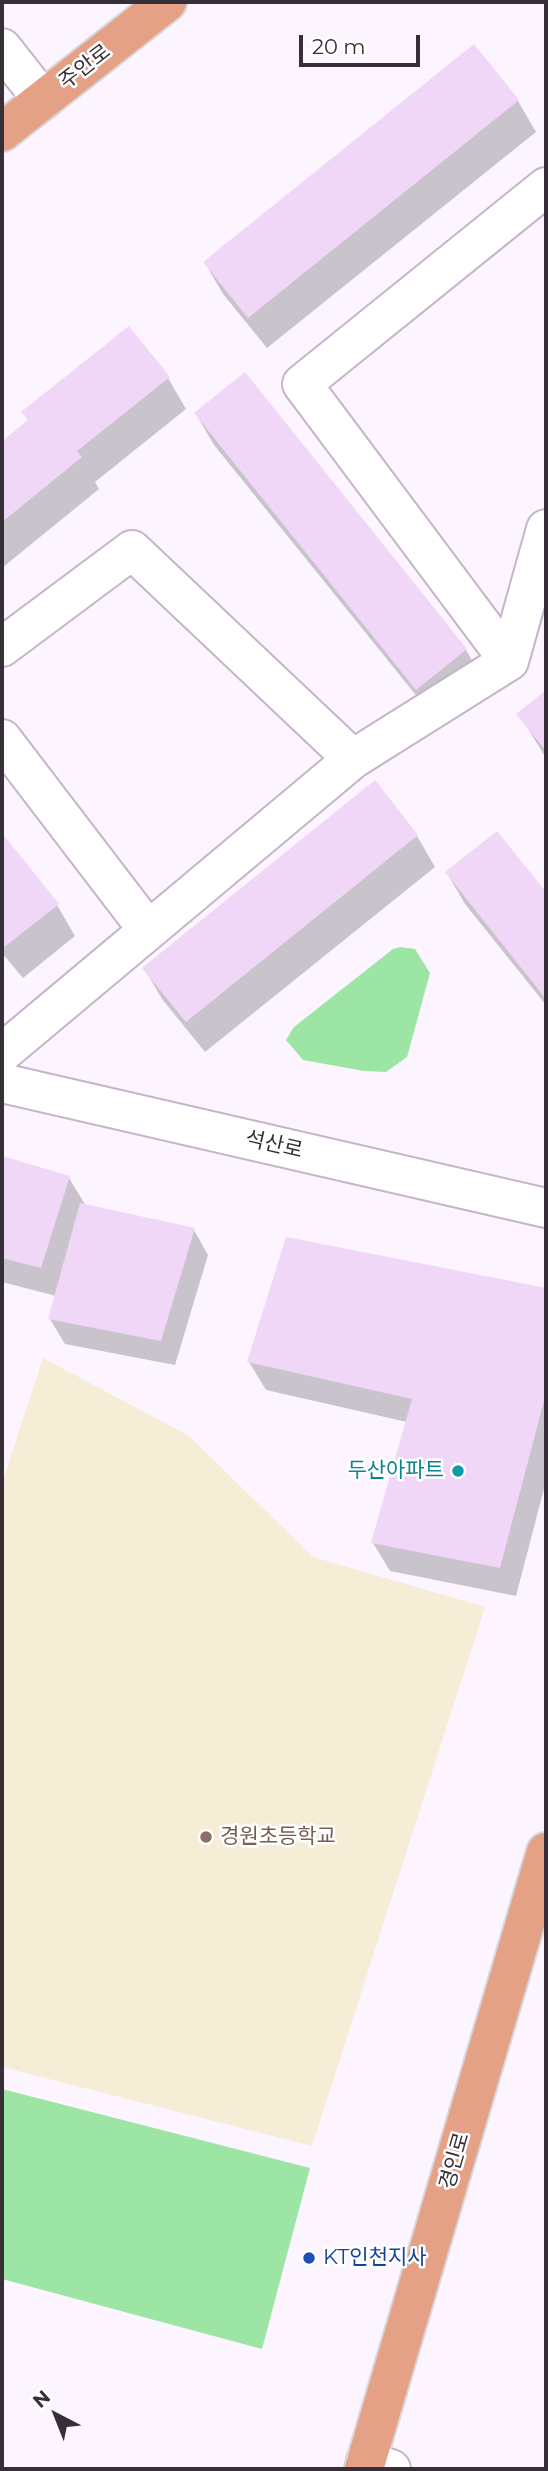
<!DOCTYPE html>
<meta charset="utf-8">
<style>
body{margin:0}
#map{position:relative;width:548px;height:2471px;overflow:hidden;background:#fcf4fe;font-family:Montserrat,sans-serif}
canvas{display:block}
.frame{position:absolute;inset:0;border:4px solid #362f38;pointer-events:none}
.north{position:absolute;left:21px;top:2380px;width:70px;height:70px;-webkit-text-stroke:5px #fff;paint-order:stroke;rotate:318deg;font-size:19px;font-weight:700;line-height:28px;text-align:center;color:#362f38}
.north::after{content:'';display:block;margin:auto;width:24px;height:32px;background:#362f38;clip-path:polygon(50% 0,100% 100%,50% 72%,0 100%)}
.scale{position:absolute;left:299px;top:35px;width:121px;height:32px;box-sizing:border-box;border:4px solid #362f38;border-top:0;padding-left:9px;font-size:21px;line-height:24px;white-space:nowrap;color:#362f38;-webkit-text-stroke:5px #fff;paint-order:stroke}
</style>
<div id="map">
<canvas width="548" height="2471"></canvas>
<div class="frame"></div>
<div class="north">N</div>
<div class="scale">20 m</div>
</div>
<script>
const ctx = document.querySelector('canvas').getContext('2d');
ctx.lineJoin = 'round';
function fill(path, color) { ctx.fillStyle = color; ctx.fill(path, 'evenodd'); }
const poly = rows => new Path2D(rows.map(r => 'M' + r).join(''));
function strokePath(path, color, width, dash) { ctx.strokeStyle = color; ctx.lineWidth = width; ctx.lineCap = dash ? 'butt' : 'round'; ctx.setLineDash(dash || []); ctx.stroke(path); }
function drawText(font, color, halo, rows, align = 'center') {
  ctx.font = font + ' Montserrat,"Noto Sans KR",sans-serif'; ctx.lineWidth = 5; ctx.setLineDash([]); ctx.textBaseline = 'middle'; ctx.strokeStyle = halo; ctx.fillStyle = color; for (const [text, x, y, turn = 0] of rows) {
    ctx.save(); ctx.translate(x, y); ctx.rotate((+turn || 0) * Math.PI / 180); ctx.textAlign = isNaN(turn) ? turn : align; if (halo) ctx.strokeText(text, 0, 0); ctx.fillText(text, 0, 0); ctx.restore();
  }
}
fill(poly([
 [43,1358,189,1436,313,1557,485,1607,312,2146,2,2067,2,1484]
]), '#f6edd7');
fill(poly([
 [400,947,415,949,430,973,407,1057,386,1072,364,1071,303,1060,286,1040,294,1027,393,949],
 [2,2089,310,2168,262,2349,2,2279]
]), '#9de5a4');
fill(poly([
 [474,47,518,101,536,132,267,348,223,294,205,263],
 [168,378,186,409,95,482,99,489,2,568,2,443,29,422,23,412],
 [196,414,466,650,484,681,436,720,214,445],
 [546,692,546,758,519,714],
 [496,833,546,895,546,1005,465,904,447,873],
 [2,836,57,905,75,936,23,978,2,953],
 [417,836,435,867,205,1052,162,999,144,968],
 [2,1158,69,1178,86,1206,194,1230,208,1255,175,1365,65,1344,50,1319,56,1296,2,1282],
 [287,1239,546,1290,546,1481,516,1596,390,1571,373,1543,407,1422,266,1390,249,1362]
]), '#0003');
fill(poly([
 [474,44,519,100,248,318,203,262],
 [129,326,170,377,77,451,82,457,2,522,2,441,28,420,21,412],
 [245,372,467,649,416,690,194,413],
 [546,690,546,751,516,714],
 [375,780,418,835,186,1022,142,968],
 [497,831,546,892,546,999,445,872],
 [2,833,59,904,3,948,2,946],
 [2,1156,70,1176,41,1268,2,1258],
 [80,1203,195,1228,161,1341,48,1319],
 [286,1237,546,1288,546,1393,500,1568,371,1543,412,1399,247,1362]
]), '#f0d6f7');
const minor = poly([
 [2,48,43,100],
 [546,187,302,384,509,661,546,529],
 [2,647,132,550,353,759],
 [2,739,148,930],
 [2,1053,353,759,509,661],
 [2,1083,546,1208],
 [366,2461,391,2469]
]);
const major = poly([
 [2,132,167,2],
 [364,2469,546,1852]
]);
strokePath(minor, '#c5b4ca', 42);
strokePath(major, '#d7d5d7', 42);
strokePath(minor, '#fff', 38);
strokePath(major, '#e5a185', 38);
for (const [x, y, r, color] of [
 [458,1471,7,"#0f9aa8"],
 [206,1837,7,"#8d6e63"],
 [309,2258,7,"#1a4fb4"]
]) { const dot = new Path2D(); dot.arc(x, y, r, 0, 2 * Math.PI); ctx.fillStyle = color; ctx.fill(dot); strokePath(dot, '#fff', 2.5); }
drawText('21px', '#362f38', '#fff', [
 ["주안로",85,67,-38],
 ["석산로",274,1145,13],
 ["경인로",455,2161,-74]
]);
drawText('21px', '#0d838f', '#fff', [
 ["두산아파트",444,1471]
], 'right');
drawText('21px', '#785e54', '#fff', [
 ["경원초등학교",220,1837]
], 'left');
drawText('21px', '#164399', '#fff', [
 ["KT인천지사",323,2258]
], 'left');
</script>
